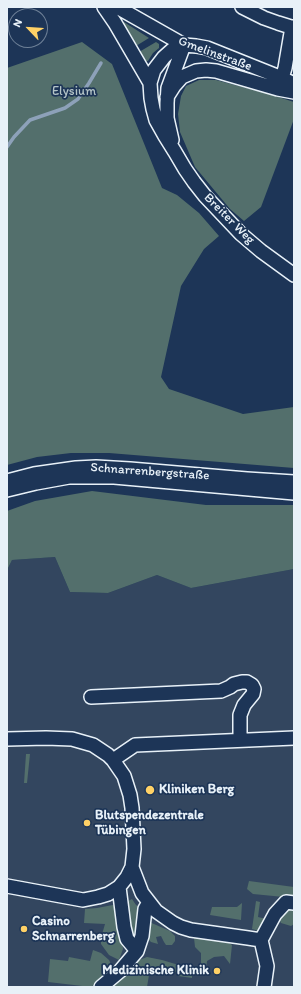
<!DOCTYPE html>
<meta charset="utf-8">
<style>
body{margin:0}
#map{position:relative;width:301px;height:994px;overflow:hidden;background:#1d3557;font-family:Itim,sans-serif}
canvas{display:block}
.frame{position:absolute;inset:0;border:8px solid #e8f1f8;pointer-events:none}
.north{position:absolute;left:8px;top:8px;width:40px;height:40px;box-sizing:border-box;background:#1d3557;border:1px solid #6e8097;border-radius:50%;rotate:295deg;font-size:11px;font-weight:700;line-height:16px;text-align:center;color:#e8f1f8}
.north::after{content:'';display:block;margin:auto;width:14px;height:18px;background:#ffd166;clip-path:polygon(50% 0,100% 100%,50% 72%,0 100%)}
</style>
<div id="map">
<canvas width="301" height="994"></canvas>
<div class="frame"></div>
<div class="north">N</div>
</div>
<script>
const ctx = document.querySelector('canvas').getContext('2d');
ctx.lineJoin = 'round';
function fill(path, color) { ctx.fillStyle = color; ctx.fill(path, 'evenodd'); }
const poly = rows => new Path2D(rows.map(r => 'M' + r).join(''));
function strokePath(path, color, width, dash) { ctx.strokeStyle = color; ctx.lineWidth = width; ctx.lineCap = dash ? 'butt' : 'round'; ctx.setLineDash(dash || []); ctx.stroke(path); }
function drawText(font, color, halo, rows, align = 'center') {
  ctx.font = font + ' Itim,sans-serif'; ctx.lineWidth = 3.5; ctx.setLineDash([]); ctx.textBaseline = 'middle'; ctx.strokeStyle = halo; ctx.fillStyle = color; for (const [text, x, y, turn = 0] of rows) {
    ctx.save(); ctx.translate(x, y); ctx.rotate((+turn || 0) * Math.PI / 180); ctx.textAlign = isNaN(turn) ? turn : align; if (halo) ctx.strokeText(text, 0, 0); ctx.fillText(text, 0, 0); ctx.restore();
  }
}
fill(poly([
 [55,557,70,592,108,593,157,575,191,588,294,569,294,987,7,987,7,570,12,560]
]), '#33465f');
fill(poly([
 [124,22,149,38,136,46,123,24],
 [82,42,112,64,162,188,177,195,199,213,219,236,204,249,181,286,161,377,169,389,243,414,294,407,294,468,109,453,71,453,37,457,7,465,7,68],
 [156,42,159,44,159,48,153,53,148,61,145,61,139,52],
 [199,80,216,80,269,94,294,102,294,119,261,207,244,221,230,209,195,167,180,132,178,114,181,96,186,86],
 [92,491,206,505,294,505,294,569,191,588,157,575,108,593,70,592,55,557,12,560,7,570,7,511,35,501],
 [26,754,30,754,27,783,24,783],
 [249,881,294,887,294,898,253,894,247,889],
 [132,899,136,905,140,907,137,938,130,937,126,902],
 [256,901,260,902,258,917,266,919,259,931,252,929],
 [242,903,241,920,210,915,212,907,237,907],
 [118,904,123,949,119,960,109,955,101,944,101,938,105,924,84,923,85,909,97,908],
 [294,907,294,924,291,926,281,923,279,919,283,910],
 [147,921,170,931,175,936,175,941,172,945,166,945,164,942,161,936,156,937,158,944,151,942,146,937],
 [194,938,226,941,232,945,230,964,224,956,214,957,207,961,206,969,201,965,201,953,195,947],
 [93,950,101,953,109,960,110,962,112,970,91,987,48,982,50,959,68,961,69,957,90,961],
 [147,957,162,960,182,966,192,974,192,978,178,976,176,972,154,969,149,975,147,987,111,987,128,971,133,975,137,970,134,962]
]), '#536f6c');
strokePath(poly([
 [7,147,14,137,30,120,65,108,78,99,89,83,101,63]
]), '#8da1b9', 3.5);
const minor = poly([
 [104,7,115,23,150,83],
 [117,7,184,45,196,46,207,48,282,78,294,84],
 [242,7,264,18,278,23,294,28],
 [184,45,173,49,164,57,154,70,150,83,151,98,153,109,156,120,165,136,175,152,185,169,194,182,205,196,241,234,261,251,294,275],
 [280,85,285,68,292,27],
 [167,97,174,86,182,77,196,71,206,70,216,71,278,89,294,92],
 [172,140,167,118,167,103,168,88,184,45],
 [7,481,34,474,76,468,96,467,130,469,247,479,294,482],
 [7,490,36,483,69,477,114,477,294,493],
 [91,697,221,691,230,687,234,684,242,682,247,682,252,685,254,689,253,694,244,705,240,715,240,740],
 [7,739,46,738,72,739,93,745,108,755,113,760,124,776,130,795,132,808,134,849,132,867,142,893,156,911,173,923,181,927,191,930,248,938,261,940,267,966,264,987],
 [113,760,135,745,294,738],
 [7,886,83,900,98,897,108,894,119,887,127,877,132,867],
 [119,887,124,927,127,939,137,951],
 [261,940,275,914,286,902,294,903],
 [101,987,120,971,137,951,142,936,145,909,149,902]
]);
strokePath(minor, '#e8f1f8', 16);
strokePath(minor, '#1d3557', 13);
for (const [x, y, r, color] of [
 [150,790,5,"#ffd166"],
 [87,823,4,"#ffd166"],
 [24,929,4,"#ffd166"],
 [217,971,4,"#ffd166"]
]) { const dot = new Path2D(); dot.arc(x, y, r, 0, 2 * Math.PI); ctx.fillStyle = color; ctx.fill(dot); strokePath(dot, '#1d3557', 1.5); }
drawText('13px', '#e8f1f8', '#1d3557', [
 ["Gmelinstraße",215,54,20],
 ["Breiter Weg",229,219,45],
 ["Schnarrenbergstraße",150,472,4]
]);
drawText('13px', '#b4c4c7', '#1d3557', [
 ["Elysium",74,92]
]);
drawText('bold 13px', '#e8f1f8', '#1d3557', [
 ["Kliniken Berg",159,790],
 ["Blutspendezentrale",95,816],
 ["Tübingen",95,831],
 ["Casino",32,922],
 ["Schnarrenberg",32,937],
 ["Medizinische Klinik",209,971,"right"]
], 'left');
</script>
